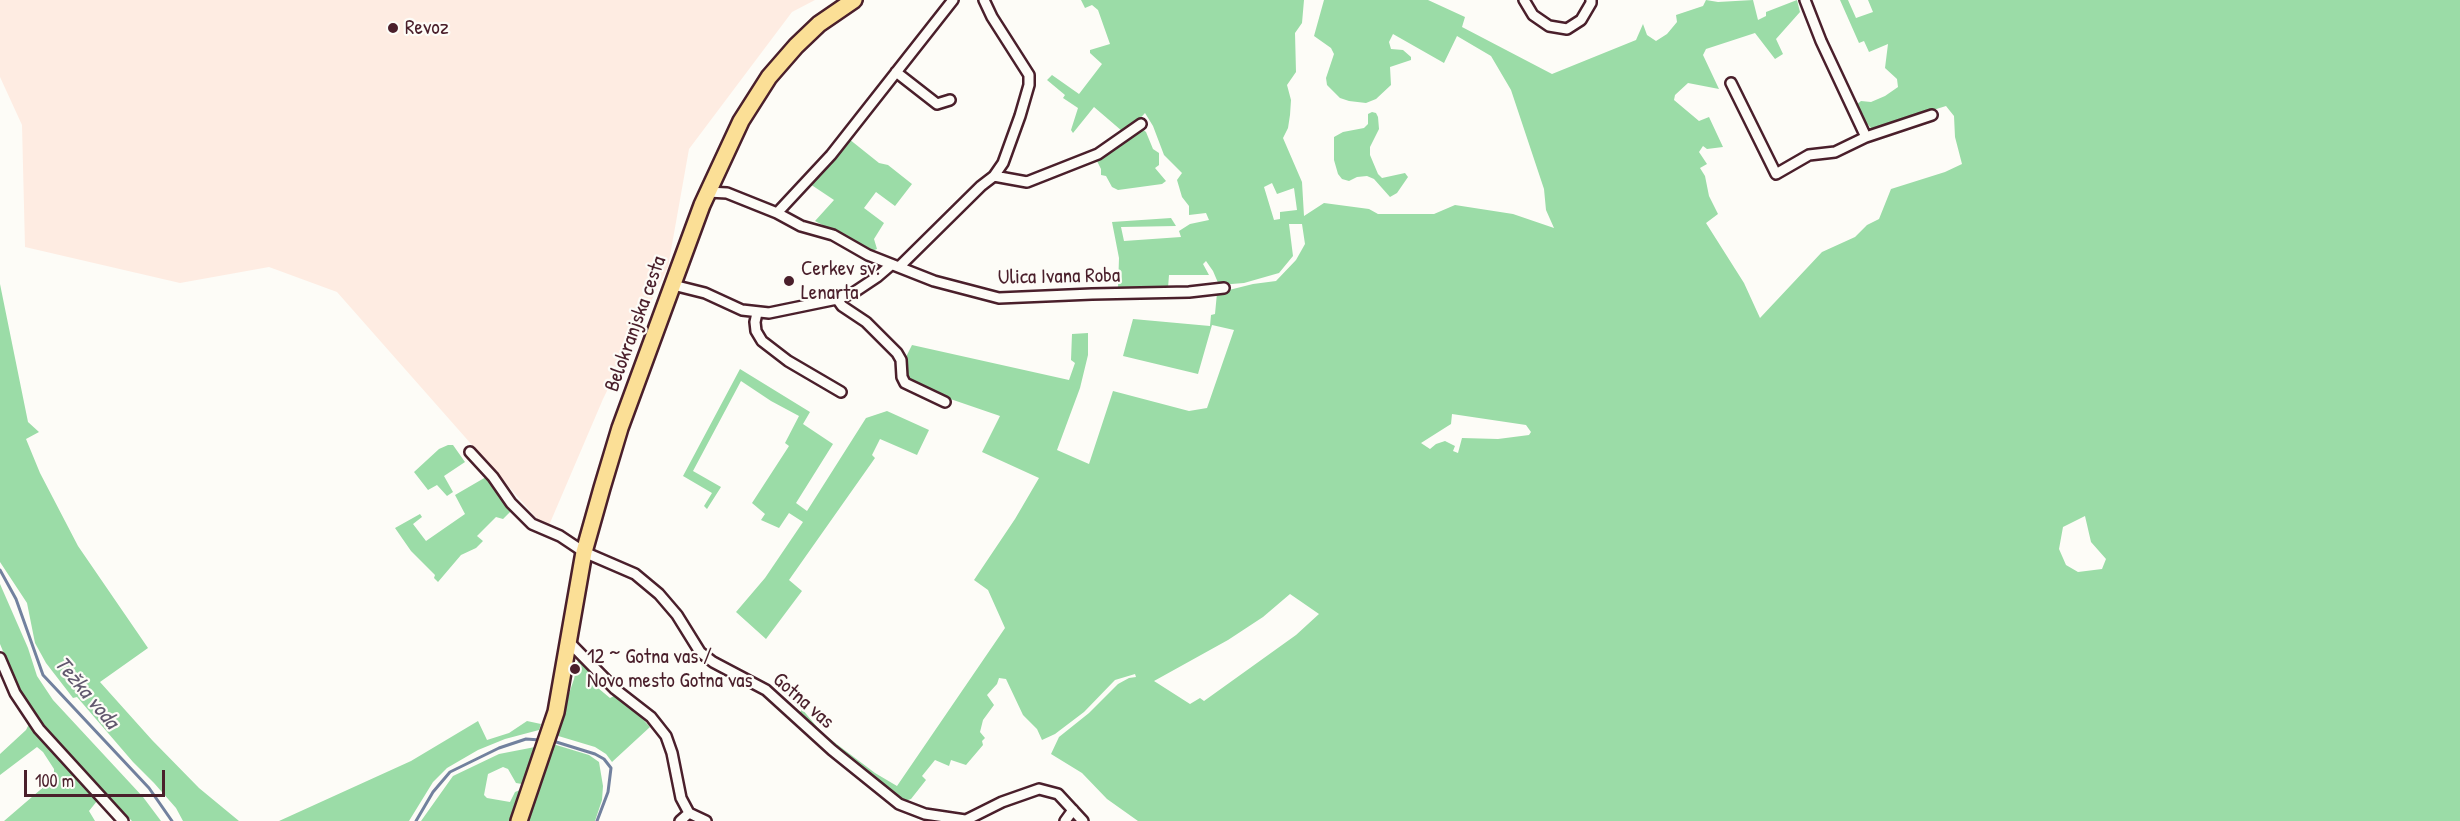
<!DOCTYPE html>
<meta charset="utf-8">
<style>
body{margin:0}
#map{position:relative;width:2460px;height:821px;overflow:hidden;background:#fdfcf7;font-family:"Patrick Hand",sans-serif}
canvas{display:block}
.scale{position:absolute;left:24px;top:770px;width:141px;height:27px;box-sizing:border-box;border:3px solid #4a1f2b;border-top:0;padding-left:8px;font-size:18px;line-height:21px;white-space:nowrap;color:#4a1f2b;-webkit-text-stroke:4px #fdfcf7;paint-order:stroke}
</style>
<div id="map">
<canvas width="2460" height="821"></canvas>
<div class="scale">100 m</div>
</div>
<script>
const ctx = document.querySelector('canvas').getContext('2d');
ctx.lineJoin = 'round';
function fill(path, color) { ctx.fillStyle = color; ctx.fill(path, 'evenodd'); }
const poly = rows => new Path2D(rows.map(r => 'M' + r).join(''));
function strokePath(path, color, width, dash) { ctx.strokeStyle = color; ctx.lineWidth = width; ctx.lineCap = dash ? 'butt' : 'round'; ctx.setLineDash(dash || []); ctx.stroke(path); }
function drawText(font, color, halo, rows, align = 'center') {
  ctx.font = font + ' "Patrick Hand",sans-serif'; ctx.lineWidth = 4.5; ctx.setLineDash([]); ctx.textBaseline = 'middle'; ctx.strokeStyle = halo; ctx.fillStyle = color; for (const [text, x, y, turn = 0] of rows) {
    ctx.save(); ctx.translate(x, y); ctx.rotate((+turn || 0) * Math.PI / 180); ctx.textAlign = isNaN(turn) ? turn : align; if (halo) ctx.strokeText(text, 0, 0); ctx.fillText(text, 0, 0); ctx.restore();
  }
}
fill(poly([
 [0,0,815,0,792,12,689,149,668,267,603,399,547,530,337,292,269,267,180,283,25,247,22,125,0,77]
]), '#feece2');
fill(poly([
 [1081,0,1304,0,1302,23,1295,33,1296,72,1287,85,1291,100,1290,115,1288,128,1283,138,1302,182,1304,216,1324,203,1369,209,1378,214,1434,214,1455,205,1513,214,1554,228,1546,210,1544,189,1511,90,1491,56,1457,36,1444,63,1393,34,1389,42,1391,49,1403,50,1411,57,1411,60,1390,67,1391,85,1376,99,1366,103,1349,101,1340,98,1327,85,1326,78,1334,54,1331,48,1314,36,1324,0,1428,0,1465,17,1462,27,1552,74,1636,40,1643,24,1647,35,1656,41,1667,34,1677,22,1676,15,1703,6,1706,0,1718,2,1753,0,1758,20,1766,16,1766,12,1797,0,1800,12,1776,39,1783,54,1775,59,1755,33,1706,49,1703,55,1719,89,1688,83,1675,95,1674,100,1699,121,1709,117,1723,147,1707,149,1703,146,1699,152,1707,164,1700,168,1705,176,1709,196,1718,214,1706,223,1744,283,1760,318,1822,252,1855,237,1867,225,1879,219,1891,189,1945,172,1962,164,1955,137,1954,116,1946,106,1876,128,1871,128,1859,115,1856,105,1861,101,1871,102,1885,96,1898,87,1897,79,1885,68,1888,44,1869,52,1864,41,1859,43,1840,0,1848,0,1856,18,1873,12,1868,0,2460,0,2460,821,1138,821,1107,799,1082,773,1051,754,1059,737,1089,713,1118,684,1129,678,1136,677,1135,674,1115,680,1084,712,1055,734,1042,740,1037,729,1023,715,1006,679,999,678,997,684,987,695,994,705,983,720,980,732,985,738,982,741,983,745,966,765,951,760,949,766,935,760,922,776,926,780,911,799,905,801,892,794,831,746,799,714,802,709,822,733,875,773,897,786,1005,628,988,590,974,580,1015,519,1039,478,982,452,1000,416,930,392,905,378,904,361,912,345,1069,380,1075,363,1071,360,1072,334,1088,333,1088,355,1080,388,1057,450,1089,464,1113,391,1189,411,1207,408,1234,330,1212,325,1198,374,1123,356,1133,319,1210,326,1211,315,1215,314,1217,293,1253,284,1276,281,1296,260,1305,244,1302,224,1289,224,1293,256,1279,273,1244,283,1219,285,1213,271,1206,261,1203,264,1209,275,1169,275,1168,288,1118,288,1119,258,1112,222,1171,218,1176,226,1121,227,1124,241,1181,237,1179,231,1190,224,1209,220,1206,213,1189,215,1189,206,1182,197,1177,180,1182,173,1164,155,1153,126,1145,113,1135,124,1122,131,1094,107,1073,133,1071,130,1078,108,1063,98,1065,95,1047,80,1052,75,1079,94,1102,64,1090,53,1090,50,1110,44,1098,10,1092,5,1085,8],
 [1272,183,1277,194,1294,188,1297,210,1280,212,1280,219,1274,220,1264,187],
 [1452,414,1526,425,1531,432,1529,435,1498,439,1462,438,1458,453,1453,451,1455,446,1445,441,1436,444,1430,449,1421,443,1451,424],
 [2085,516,2091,542,2106,559,2102,569,2078,572,2066,565,2059,549,2063,527],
 [1290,594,1319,614,1296,635,1204,701,1200,698,1190,704,1154,681,1228,640,1263,617],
 [1372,112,1376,113,1378,117,1379,129,1370,147,1370,155,1378,174,1382,178,1405,173,1408,177,1397,193,1390,197,1374,179,1367,176,1357,177,1349,181,1342,179,1338,174,1334,160,1334,137,1343,132,1364,128,1368,124,1368,114],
 [1141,128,1146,132,1153,149,1159,153,1159,165,1155,168,1166,181,1162,184,1118,190,1112,187,1106,176,1101,175,1101,169,1095,157],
 [849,139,879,163,888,165,912,184,895,206,876,192,864,208,884,223,874,239,877,249,872,251,815,221,834,200,810,184],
 [0,284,28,422,39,432,26,439,40,473,78,546,148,648,100,682,152,740,199,788,239,821,183,821,176,808,154,783,133,762,77,697,73,698,46,663,35,643,27,603,0,562],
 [740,369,810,412,803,424,833,444,796,503,807,511,866,418,887,411,929,430,917,455,880,439,872,455,875,458,789,580,802,591,766,639,736,612,765,578,803,522,789,513,779,528,761,520,765,514,752,503,789,446,785,443,799,416,771,401,741,381,693,471,721,487,707,509,704,506,712,493,683,476],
 [448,445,453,445,465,462,444,476,453,492,447,496,437,485,428,490,414,472,439,449],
 [486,477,494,485,503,501,512,510,503,519,496,517,477,536,483,541,476,548,461,555,438,582,434,578,435,575,411,551,395,528,420,514,422,517,413,524,426,541,465,514,455,495],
 [0,584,28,648,37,676,53,700,143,797,161,821,132,821,97,787,54,739,22,697,0,644],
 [578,660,602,684,598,688,610,698,614,696,638,714,650,727,612,762,606,754,595,747,555,735,574,679],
 [478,721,487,740,509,733,527,721,541,724,539,730,505,739,478,750,447,768,433,782,409,821,279,821,411,761],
 [29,724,97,801,89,811,95,821,4,821,54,778,54,769,43,752,37,747,0,775,0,754,26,730],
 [553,744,589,755,599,762,603,786,602,800,595,821,526,821],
 [535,747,522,784,516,783,508,769,503,767,488,774,484,795,487,798,510,802,515,792,520,790,509,821,421,821,453,776,499,754]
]), '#9bdca7');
strokePath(poly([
 [0,570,16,599,43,675,149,788,172,821],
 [553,741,595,754,604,759,611,768,608,792,597,821],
 [416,821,433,792,450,772,499,748,526,739,540,740]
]), '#72819e', 3);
const street = poly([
 [1524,0,1533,15,1549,26,1567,29,1581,20,1591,3,1591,0],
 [1805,0,1821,41,1866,137],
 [896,72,937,104,950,100],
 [1731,83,1776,174,1809,155,1835,152,1866,137,1932,115],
 [994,176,1027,182,1098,154,1141,124],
 [708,192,727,193,777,213,801,226,833,235,868,255,934,281,999,298,1092,294,1189,292,1224,288],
 [777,213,831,155,953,0],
 [900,266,981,186,994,176,1003,163,1020,116,1029,85,1029,75,992,17,984,0],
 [673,285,705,293,742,310,769,313,837,299,853,293,877,277,891,265],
 [837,299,842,306,866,322,897,353,901,360,902,377,905,383,945,402],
 [757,313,755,322,756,331,762,341,788,361,841,392],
 [470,452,493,477,511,503,532,524,560,536,584,552,635,574,659,594,677,615,700,652,713,662,766,690,832,750,899,804,925,814,965,820],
 [568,641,615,689,651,717,666,736,672,753,681,798,689,813,706,821],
 [0,658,15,693,39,729,123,821],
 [680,821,689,813],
 [964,821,1002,802,1039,789,1058,794,1083,821],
 [1065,821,1073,810]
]);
const primary = poly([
 [519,821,556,712,584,552,602,488,620,428,702,205,741,121,769,77,796,46,819,24,854,0]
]);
strokePath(street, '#4a1f2b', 14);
strokePath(primary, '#4a1f2b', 20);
strokePath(street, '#fdfcf7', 9);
strokePath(primary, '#fbdf96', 15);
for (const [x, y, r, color] of [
 [393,28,6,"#4a1f2b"],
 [789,281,6,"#4a1f2b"],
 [575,669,6,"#4a1f2b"]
]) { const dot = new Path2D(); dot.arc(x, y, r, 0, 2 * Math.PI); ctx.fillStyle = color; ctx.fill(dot); strokePath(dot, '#fdfcf7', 2); }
drawText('21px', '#4a1f2b', '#fdfcf7', [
 ["Revoz",405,28],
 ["Cerkev sv.",801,269],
 ["Lenarta",801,293],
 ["12 ~ Gotna vas /",587,657],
 ["Novo mesto Gotna vas",587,681]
], 'left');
drawText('21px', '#4a1f2b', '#fdfcf7', [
 ["Ulica Ivana Roba",1059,277,-1],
 ["Belokranjska cesta",636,324,-70],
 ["Gotna vas",803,701,41]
]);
drawText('italic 22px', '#61586e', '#fdfcf7', [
 ["Težka voda",86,693,50]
]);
</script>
